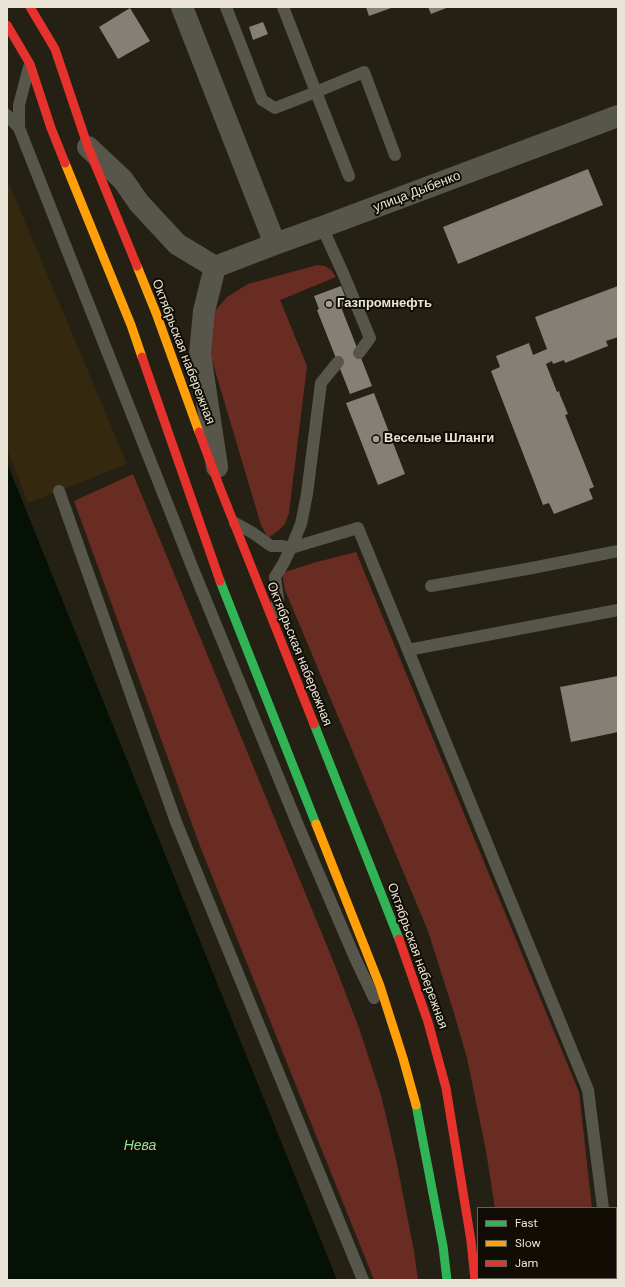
<!DOCTYPE html>
<meta charset="utf-8">
<style>
body{margin:0}
#map{position:relative;width:625px;height:1287px;overflow:hidden;background:#252014;font-family:"DM Sans",sans-serif}
canvas{display:block}
.frame{position:absolute;inset:0;border:8px solid #e9e4d6;pointer-events:none}
.legend{position:absolute;left:477px;top:1207px;width:140px;height:72px;box-sizing:border-box;background:#110d05;border:1px solid #676359;margin:0;padding:5px 7px;list-style:none;font-size:12px;color:#e9e4d6}
.legend li{display:flex;align-items:center;gap:8px;height:20px}
.legend b{width:20px;border:1px solid #676359}
</style>
<div id="map">
<canvas width="625" height="1287"></canvas>
<div class="frame"></div>
<ul class="legend">
<li><b style="height:5px;background:#30b455"></b>Fast</li>
<li><b style="height:5px;background:#ff9f0a"></b>Slow</li>
<li><b style="height:5px;background:#e5322d"></b>Jam</li>
</ul>
</div>
<script>
const ctx = document.querySelector('canvas').getContext('2d');
ctx.lineJoin = 'round';
function fill(path, color) { ctx.fillStyle = color; ctx.fill(path, 'evenodd'); }
const poly = rows => new Path2D(rows.map(r => 'M' + r).join(''));
function strokePath(path, color, width, dash) { ctx.strokeStyle = color; ctx.lineWidth = width; ctx.lineCap = dash ? 'butt' : 'round'; ctx.setLineDash(dash || []); ctx.stroke(path); }
function drawText(font, color, halo, rows, align = 'center') {
  ctx.font = font + ' "DM Sans",sans-serif'; ctx.lineWidth = 4; ctx.setLineDash([]); ctx.textBaseline = 'middle'; ctx.strokeStyle = halo; ctx.fillStyle = color; for (const [text, x, y, turn = 0] of rows) {
    ctx.save(); ctx.translate(x, y); ctx.rotate((+turn || 0) * Math.PI / 180); ctx.textAlign = isNaN(turn) ? turn : align; if (halo) ctx.strokeText(text, 0, 0); ctx.fillText(text, 0, 0); ctx.restore();
  }
}
fill(poly([
 [7,179,127,464,28,503,7,449]
]), '#34290e');
fill(poly([
 [317,265,325,266,331,270,336,277,280,300,307,366,289,513,285,524,278,531,268,538,261,525,211,357,210,345,213,313,227,297,248,284],
 [133,474,334,963,359,1028,381,1095,396,1159,414,1251,418,1280,374,1280,200,846,74,501],
 [356,552,579,1092,592,1208,495,1208,486,1151,467,1058,454,1013,428,931,285,590,282,573,313,563],
 [505,1278,599,1278,599,1280,505,1280]
]), '#692c22');
fill(poly([
 [7,463,337,1280,7,1280]
]), '#041104');
fill(poly([
 [366,7,394,7,369,16],
 [428,7,449,7,431,14],
 [130,8,150,41,118,59,99,27],
 [263,22,268,34,253,40,249,27],
 [588,169,603,205,458,264,443,227],
 [341,286,348,304,341,307,372,386,350,394,317,310,319,309,314,296],
 [618,286,618,337,606,341,608,346,565,363,564,360,553,364,552,361,546,364,557,392,559,391,560,395,568,414,565,415,594,487,589,489,593,499,554,514,549,503,543,505,491,371,500,367,496,356,529,343,533,355,547,349,535,317],
 [374,393,405,474,378,485,346,403],
 [618,676,618,732,571,742,560,687]
]), '#867f76');
strokePath(poly([
 [226,7,262,100,275,108,316,92,349,176],
 [283,7,316,92,364,72,395,155],
 [7,115,19,128,193,569,300,830,355,958,374,998],
 [19,128,19,105,29,67],
 [322,227,343,273,370,338,359,353],
 [59,491,176,822,363,1280],
 [235,523,253,533,271,546,281,546,291,548,358,528,588,1090,603,1208],
 [431,586,527,569,618,551],
 [274,618,278,598,275,577,283,564,291,548,301,524,307,494,321,383,338,362],
 [408,650,618,610]
]), '#56564b', 12);
strokePath(poly([
 [182,7,275,244],
 [88,147,123,180,139,203,177,244,215,267],
 [215,267,275,244,322,227,618,116],
 [215,267,204,311,200,354,217,467],
 [616,1244,618,1243],
 [611,1278,611,1280]
]), '#56564b', 22);
strokePath(poly([
 [220,581,316,824],
 [314,724,399,939],
 [416,1105,443,1246,447,1280]
]), '#30b455', 9);
strokePath(poly([
 [65,163,131,325,142,357],
 [137,266,156,313,199,432],
 [316,824,380,986,403,1058,416,1105]
]), '#ff9f0a', 9);
strokePath(poly([
 [30,7,55,49,88,147,137,266],
 [7,25,30,64,51,128,65,163],
 [142,357,220,581],
 [199,432,220,488,314,724],
 [399,939,428,1022,446,1088,471,1241,475,1280]
]), '#e5322d', 9);
for (const [x, y, r, color] of [
 [329,304,4,"#a49f92"],
 [376,439,4,"#a49f92"]
]) { const dot = new Path2D(); dot.arc(x, y, r, 0, 2 * Math.PI); ctx.fillStyle = color; ctx.fill(dot); strokePath(dot, '#110d05', 1.5); }
drawText('13px', '#e9e4d6', '#110d05', [
 ["улица Дыбенко",417,192,-21],
 ["Октябрьская набережная",183,352,69],
 ["Октябрьская набережная",299,654,68],
 ["Октябрьская набережная",417,956,70]
]);
drawText('bold 13px', '#e9e4d6', '#110d05', [
 ["Газпромнефть",337,304],
 ["Веселые Шланги",384,439]
], 'left');
drawText('italic 14px', '#8fe592', '#110d05', [
 ["Нева",140,1146]
]);
</script>
